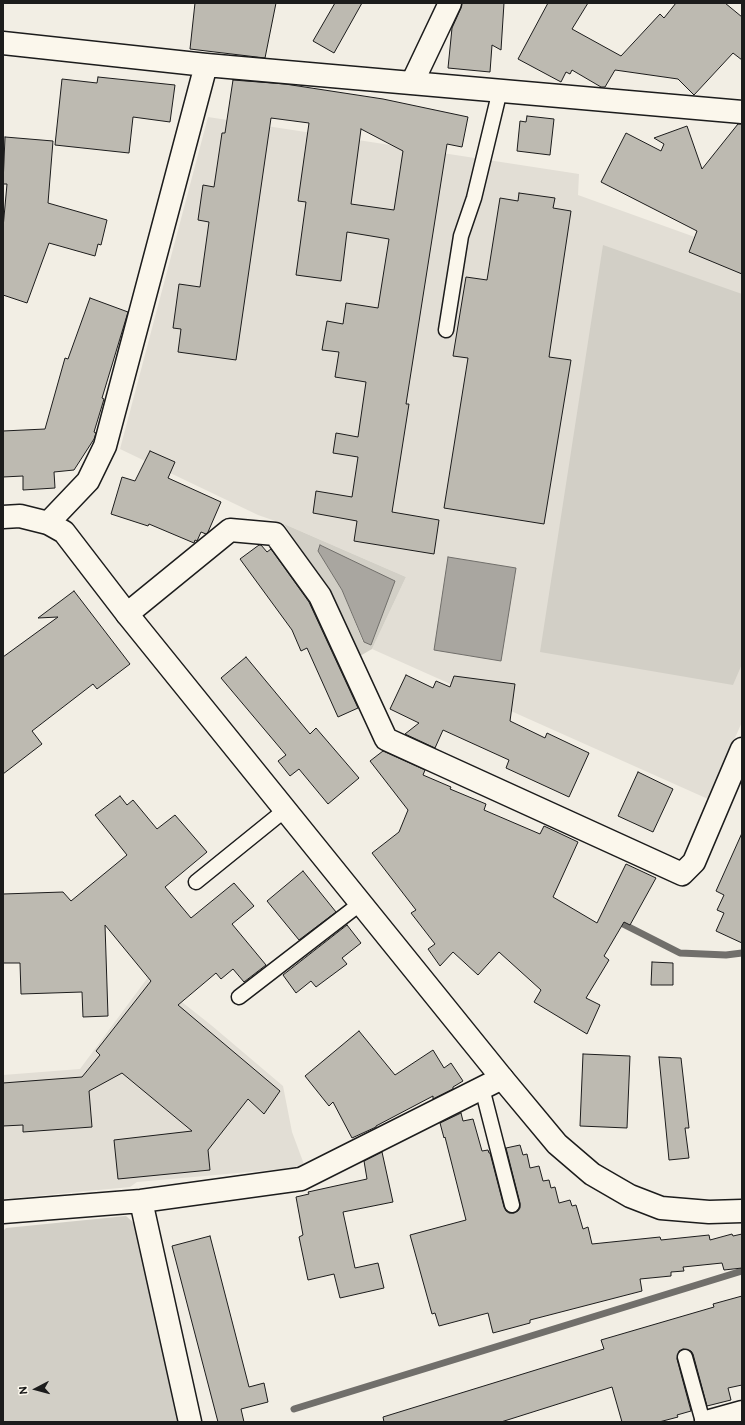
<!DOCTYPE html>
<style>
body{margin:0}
#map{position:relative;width:745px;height:1425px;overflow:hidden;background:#f2eee4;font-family:"Balsamiq Sans",sans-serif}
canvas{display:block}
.frame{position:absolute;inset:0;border:4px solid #1c1c1c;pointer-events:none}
.north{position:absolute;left:16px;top:1369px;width:40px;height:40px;-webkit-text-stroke:3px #fbf7ec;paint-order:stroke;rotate:264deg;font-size:11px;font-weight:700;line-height:16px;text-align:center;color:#1c1c1c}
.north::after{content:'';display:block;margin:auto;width:14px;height:18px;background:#1c1c1c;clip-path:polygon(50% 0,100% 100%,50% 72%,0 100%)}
</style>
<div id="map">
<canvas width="745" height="1425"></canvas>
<div class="frame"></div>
<div class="north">N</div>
</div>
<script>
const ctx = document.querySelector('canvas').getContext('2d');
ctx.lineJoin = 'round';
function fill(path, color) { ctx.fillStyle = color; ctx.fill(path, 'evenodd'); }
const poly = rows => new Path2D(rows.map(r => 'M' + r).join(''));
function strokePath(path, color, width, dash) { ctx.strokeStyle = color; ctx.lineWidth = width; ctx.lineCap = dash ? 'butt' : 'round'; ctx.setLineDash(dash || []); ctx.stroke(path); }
fill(poly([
 [208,117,579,174,578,195,742,254,742,722,708,799,372,649,406,577,284,524,258,515,120,449],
 [149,976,211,1025,283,1086,292,1132,305,1167,137,1182,130,1187,4,1199,3,1197,3,1075,80,1069]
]), '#e2ded5');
fill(poly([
 [603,245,742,294,742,664,733,685,540,652],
 [284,524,406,577,372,649,360,656,330,593],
 [318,551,394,581,363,642,342,590],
 [126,1216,135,1224,180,1422,3,1422,3,1231,6,1228]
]), '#d2cfc6');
const water = poly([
 [320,545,395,581,371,645,364,642,342,590,318,551,320,545],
 [448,557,516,568,501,661,434,650,448,557]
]);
fill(water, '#a9a6a0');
strokePath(water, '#716f6b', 1);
strokePath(poly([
 [623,924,680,953,726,955,742,953],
 [294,1409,742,1271]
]), '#716f6b', 7);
const building = poly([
 [195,3,276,3,265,58,190,49,195,3],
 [335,3,362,3,334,53,313,41,335,3],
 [462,3,504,3,501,50,492,45,490,72,448,68,452,28,461,8,462,3],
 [548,3,588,3,572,29,621,56,660,14,664,18,676,3,725,3,742,17,742,60,733,53,694,95,678,79,615,70,605,87,601,87,572,70,570,74,566,72,561,82,518,59,548,3],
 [98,77,175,85,170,122,133,117,129,153,55,145,62,79,97,83,98,77],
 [233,80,285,84,383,99,468,117,462,147,447,144,406,404,409,404,392,512,439,520,434,554,354,541,357,521,313,513,316,491,352,497,358,457,333,453,336,433,358,437,366,382,335,377,339,352,322,350,327,321,343,324,346,303,378,308,389,239,347,232,341,281,296,275,306,202,298,201,309,123,271,118,236,360,178,352,181,329,173,328,179,284,200,287,209,222,198,220,203,185,214,187,222,133,225,133,233,80],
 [361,129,403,151,394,210,351,204,361,129],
 [527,116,554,119,550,155,517,151,520,121,526,122,527,116],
 [738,124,742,124,742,274,689,252,697,231,601,182,626,133,661,151,664,144,654,138,687,126,702,169,738,124],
 [5,137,53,141,48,203,107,220,101,245,98,244,95,256,49,243,27,303,3,295,3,228,7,184,3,184,5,137],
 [519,193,555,198,553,208,571,211,549,357,571,360,544,524,444,508,468,358,453,356,466,277,487,280,500,198,518,201,519,193],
 [90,298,128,312,102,398,104,399,94,432,96,433,94,439,74,470,54,472,55,488,23,490,23,476,3,477,3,431,45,429,65,358,68,359,90,298],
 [150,451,175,462,168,478,221,502,208,532,206,534,201,532,197,541,195,540,194,543,149,524,148,526,111,514,122,477,135,481,150,451],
 [259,545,261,545,267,552,271,549,309,602,358,708,338,717,307,648,301,651,292,630,240,559,259,545],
 [74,591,130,664,97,689,93,684,32,731,42,744,3,774,3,657,58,617,38,618,74,591],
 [246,657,310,734,316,728,359,778,328,804,299,769,290,776,278,761,286,755,221,678,246,657],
 [406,675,433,688,436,681,450,687,454,676,515,684,510,721,545,738,547,733,589,753,569,797,506,768,509,760,443,730,435,748,405,734,419,723,390,709,406,675],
 [383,751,425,770,423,775,451,787,450,789,486,804,484,810,540,834,544,826,578,842,553,897,597,923,626,864,656,878,630,925,624,922,604,956,609,960,586,998,600,1005,587,1034,534,1002,541,990,499,952,478,975,453,952,440,966,428,949,435,944,411,913,416,910,372,853,399,832,408,810,370,761,383,751],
 [638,772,673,789,653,832,618,816,638,772],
 [120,796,127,805,133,800,157,829,175,815,207,852,165,887,191,918,234,883,254,906,232,924,266,965,244,982,233,969,221,979,216,973,178,1005,280,1091,264,1114,248,1099,208,1150,210,1170,118,1179,114,1140,192,1131,122,1073,89,1091,92,1127,23,1132,23,1125,3,1126,3,1083,82,1077,100,1055,96,1051,151,981,105,925,108,1016,83,1017,82,992,21,994,20,963,3,963,3,894,63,892,71,901,127,855,95,815,120,796],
 [742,833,742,943,716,931,724,913,717,910,724,895,716,891,742,833],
 [303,871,336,912,299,940,267,901,303,871],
 [347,925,361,943,342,958,347,964,316,987,311,981,296,993,283,975,347,925],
 [652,962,673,963,673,985,651,985,652,962],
 [359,1031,395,1075,433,1050,444,1068,451,1063,463,1081,453,1087,453,1089,433,1099,433,1096,376,1126,376,1127,352,1138,333,1102,329,1106,305,1076,359,1031],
 [583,1054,630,1056,627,1128,580,1126,583,1054],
 [659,1057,681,1058,689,1128,685,1128,689,1158,669,1160,659,1057],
 [461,1113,463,1121,473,1119,482,1151,488,1150,489,1153,490,1153,504,1207,506,1211,509,1213,514,1213,518,1211,520,1208,520,1203,506,1148,520,1145,523,1155,527,1154,530,1168,539,1166,543,1181,549,1180,551,1188,555,1187,559,1203,570,1200,572,1206,576,1205,583,1229,588,1227,592,1244,660,1237,661,1240,709,1235,710,1240,732,1234,733,1236,742,1234,742,1268,724,1270,722,1263,683,1267,684,1271,671,1272,671,1276,640,1279,642,1291,530,1320,530,1323,493,1333,488,1313,439,1326,435,1313,432,1314,410,1235,466,1220,445,1137,444,1138,440,1123,461,1113],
 [382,1152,393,1202,343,1212,355,1268,378,1263,384,1288,340,1298,334,1274,308,1280,299,1237,303,1235,296,1197,309,1194,308,1192,367,1179,364,1161,382,1152],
 [210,1236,249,1387,264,1383,268,1402,241,1409,244,1422,218,1422,172,1246,210,1236],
 [742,1296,742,1385,728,1388,731,1400,707,1406,693,1354,691,1351,683,1349,679,1351,677,1359,691,1411,677,1415,678,1417,659,1422,622,1422,612,1387,501,1422,384,1422,383,1417,604,1349,601,1340,714,1307,713,1304,742,1296]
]);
fill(building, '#bdbab1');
strokePath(building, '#1c1c1c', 1);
const service = poly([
 [446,330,461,236,474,198,500,90],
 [196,882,285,810],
 [239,997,361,903],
 [482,1088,512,1205],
 [685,1357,703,1422]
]);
const minor = poly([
 [3,43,206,65,742,112],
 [412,83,450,3],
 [48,523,88,481,105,446,206,65],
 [127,614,230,530,275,534,320,596,386,739,682,874,694,862,742,749],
 [141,1201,190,1422],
 [3,1212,141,1201,301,1179,502,1078],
 [706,1422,742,1412]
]);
const tertiary = poly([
 [3,517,20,516,48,523,64,532,127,614,502,1078,557,1144,592,1174,630,1196,661,1208,709,1212,742,1211]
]);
strokePath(service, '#1c1c1c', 17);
strokePath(minor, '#1c1c1c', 25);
strokePath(tertiary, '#1c1c1c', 25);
strokePath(service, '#fbf7ec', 14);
strokePath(minor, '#fbf7ec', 22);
strokePath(tertiary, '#fbf7ec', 22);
</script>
